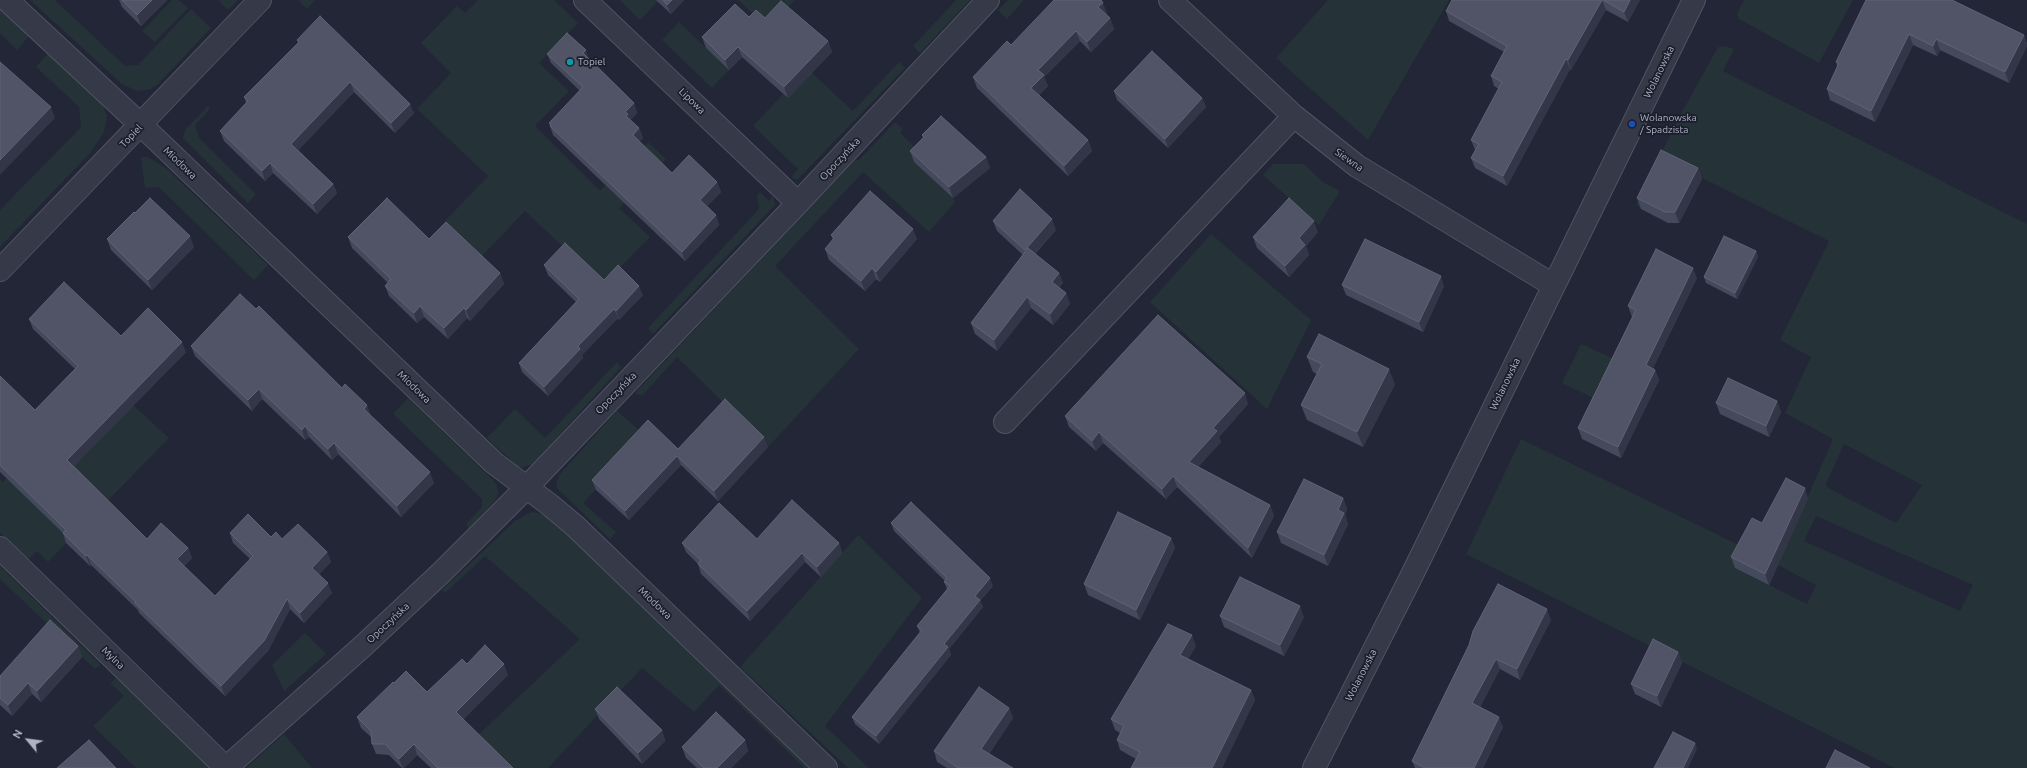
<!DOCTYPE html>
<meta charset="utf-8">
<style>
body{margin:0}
#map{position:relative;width:2027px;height:768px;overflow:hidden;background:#222636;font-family:Ubuntu,sans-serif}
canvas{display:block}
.north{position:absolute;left:8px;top:720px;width:40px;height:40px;-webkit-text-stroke:3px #1b1e2b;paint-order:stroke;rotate:299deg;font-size:11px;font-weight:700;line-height:16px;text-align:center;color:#b0b3c3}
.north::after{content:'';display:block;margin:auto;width:14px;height:18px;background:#b0b3c3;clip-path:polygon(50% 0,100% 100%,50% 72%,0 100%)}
</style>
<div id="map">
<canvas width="2027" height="768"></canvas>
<div class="north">N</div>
</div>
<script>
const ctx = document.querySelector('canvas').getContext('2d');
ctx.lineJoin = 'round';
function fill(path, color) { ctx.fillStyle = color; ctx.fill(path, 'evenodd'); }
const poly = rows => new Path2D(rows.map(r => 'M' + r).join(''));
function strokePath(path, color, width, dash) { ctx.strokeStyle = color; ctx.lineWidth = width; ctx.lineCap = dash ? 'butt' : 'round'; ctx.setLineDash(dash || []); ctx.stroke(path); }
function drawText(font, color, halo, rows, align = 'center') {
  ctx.font = font + ' Ubuntu,sans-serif'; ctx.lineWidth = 3.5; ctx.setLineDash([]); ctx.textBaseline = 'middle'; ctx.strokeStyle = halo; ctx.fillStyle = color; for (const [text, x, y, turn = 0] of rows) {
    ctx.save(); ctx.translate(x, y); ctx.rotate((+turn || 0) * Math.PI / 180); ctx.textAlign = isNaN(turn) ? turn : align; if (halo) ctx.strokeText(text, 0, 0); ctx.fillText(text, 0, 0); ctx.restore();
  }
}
fill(poly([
 [30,0,55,0,125,66,138,65,191,9,211,28,158,84,151,89,137,91,122,84],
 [172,0,179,0,188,8,155,42,142,31],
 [218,0,238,0,228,10],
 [298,0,315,0,307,9],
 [478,0,554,0,578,23,539,63,569,91,535,126,600,191,648,142,666,159,619,208,650,237,603,285,525,211,482,256,445,221,488,176,417,109,451,73,421,43,457,6,465,13],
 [620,0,659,0,640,20],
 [738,0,795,0,769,28],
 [956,0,970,0,920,53,913,46],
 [1008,0,1024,0,1007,19,998,10],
 [1328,0,1449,0,1368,140,1276,58],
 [1744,0,1853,0,1819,63,1739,19,1737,14],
 [0,8,30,35,17,50,0,33],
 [679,22,729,70,712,88,662,40],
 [1725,46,1734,49,1723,71,2027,224,2027,768,1895,768,1466,554,1521,439,1745,548,1735,568,1807,604,1816,585,1778,565,1833,439,1785,413,1811,357,1780,340,1829,241,1666,160,1641,209,1636,205,1677,121,1718,47],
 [1844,444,1922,485,1896,523,1828,488,1826,484],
 [1816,516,1973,585,1960,611,1804,541],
 [48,53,101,101,107,116,106,123,104,132,90,153,0,247,0,210,81,127,79,107,36,67],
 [899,62,905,68,797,180,791,177,798,169,753,126,783,94,788,98,811,72,853,111],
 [208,106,210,109,195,125,199,138,256,194,248,203,183,138,185,130],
 [895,122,903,129,900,133,922,154,914,162,953,198,955,202,929,232,863,172,775,266,859,349,768,447,677,357,642,396,635,393,856,159,858,161],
 [141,157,148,157,167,169,268,265,254,280,159,187,145,188],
 [1273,164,1304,164,1324,183,1340,191,1319,225,1263,175],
 [760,192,769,201,773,195,775,205,653,334,648,328,759,209,757,195],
 [1211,234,1311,320,1267,409,1150,302],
 [1581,344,1619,361,1600,401,1562,383],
 [617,362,621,367,533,464,522,468,517,466,487,438,515,409,545,438],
 [408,398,493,480,497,486,498,493,496,499,469,529,466,524,482,507,482,499,393,414],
 [133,405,169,438,48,562,37,551,28,560,0,533,0,479,3,482,51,432,81,460],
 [617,411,646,436,583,503,616,532,610,539,559,490,556,486,559,475],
 [531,512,540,513,555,522,812,768,804,768,719,685,694,712,642,668,548,768,443,768,580,639,485,556,445,593,442,590,515,521],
 [858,535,922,598,825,726,869,768,848,768,740,667],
 [0,566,101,665,95,669,0,579],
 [305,633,326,654,284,691,272,665],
 [116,678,210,766,208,768,136,768,93,726,124,696,110,683],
 [284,734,312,768,246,768]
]), '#253338');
const minor = poly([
 [7,0,141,125,494,463,550,505,575,526,826,768],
 [585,0,798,203],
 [1170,0,1294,116,1357,166,1553,285],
 [0,270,260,0],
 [1005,422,1294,116],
 [0,548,226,768],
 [226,768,363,646,442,572,527,487,798,203,988,0],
 [1314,768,1409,581,1694,0]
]);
strokePath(minor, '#505361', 24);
strokePath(minor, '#363947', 22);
fill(poly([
 [119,0,167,0,141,26,122,7],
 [656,0,684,0,671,14],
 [1452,0,1640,0,1628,22,1606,10,1571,70,1570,69,1507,186,1475,168,1471,158,1475,150,1471,140,1499,89,1494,86,1491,76,1504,52,1449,21,1446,11],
 [1866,0,2024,35,2027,44,2027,46,2009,83,1940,50,1937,56,1913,45,1875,122,1830,100,1827,89,1837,67,1836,62],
 [1107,13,1106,14,1110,18,1114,29,1091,52,1080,41,1044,77,1048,86,1039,95,1088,140,1092,151,1068,176,977,88,973,77,1011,45],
 [749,17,765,18,828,41,832,52,788,98,742,57,729,70,706,48,702,37],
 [297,40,414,113,395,133,354,92,298,150,333,184,337,193,317,214,273,173,265,181,224,141,220,131,246,103,244,97,298,43],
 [547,54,589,58,634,103,637,113,630,120,639,128,643,138,639,142,672,173,717,182,721,192,707,206,716,215,719,225,685,261,553,135,550,126,550,125,549,123,580,91,551,63],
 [1114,91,1202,98,1206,107,1168,148,1117,100],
 [922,135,986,157,990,168,953,198,914,162,910,151,923,138],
 [1698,168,1702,179,1679,223,1668,223,1641,209,1637,198],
 [993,221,1056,230,1035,254,1059,273,1063,283,1059,288,1066,293,1070,304,1053,325,1031,308,997,351,975,334,971,323,1023,255,997,231],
 [1318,232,1306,246,1309,255,1289,277,1257,248,1253,237],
 [831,235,917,239,880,282,876,279,865,291,829,260,825,249,833,240],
 [348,237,429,239,500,273,504,284,470,321,467,318,448,339,424,317,417,323,389,296,385,286,388,283,352,248],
 [107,239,194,247,152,290,111,250],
 [1756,251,1758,257,1737,299,1706,283,1704,277],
 [544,265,604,280,643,295,619,320,618,318,582,355,583,358,548,396,522,372,519,363,576,302,548,275],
 [1697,278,1653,368,1655,370,1659,380,1621,458,1582,439,1578,428,1632,317,1628,306],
 [1342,285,1444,286,1423,332,1346,295],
 [256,309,371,416,434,483,401,517,338,454,332,460,309,437,305,440,262,399,252,411,195,356,191,346],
 [29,319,121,336,186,352,74,466,147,539,188,548,192,558,184,566,215,596,250,559,233,543,230,533,271,537,282,539,327,552,331,562,319,574,332,593,304,623,290,609,268,651,225,696,139,613,138,610,91,565,90,566,66,543,63,533,0,472,0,376,35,410,75,369,33,329],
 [1307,357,1395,384,1363,447,1307,420,1301,405,1317,374,1313,372],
 [1777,401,1781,412,1769,437,1720,414,1716,403],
 [1248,404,1219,437,1221,442,1198,467,1270,505,1274,516,1252,558,1177,487,1166,499,1103,443,1096,451,1069,427,1065,416],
 [768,447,718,501,681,465,629,520,596,490,592,480,678,449],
 [1343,498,1347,509,1345,515,1348,524,1328,566,1281,543,1277,532],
 [1808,498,1769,585,1735,568,1731,557,1762,523],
 [891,523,993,586,980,601,983,607,949,649,951,655,879,744,855,724,852,717,920,633,917,626,947,589,944,582,945,581,894,531],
 [1171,538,1175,548,1140,620,1088,595,1084,584],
 [757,539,839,543,842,553,821,577,805,562,750,621,701,574,698,564,686,552,682,543],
 [1220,616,1304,617,1284,656,1224,627],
 [1551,620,1520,680,1500,669,1480,707,1503,727,1483,768,1415,768,1412,761,1469,645],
 [78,646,82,657,41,702,32,694,12,716,0,705,0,676],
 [1196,646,1188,659,1251,690,1255,700,1222,768,1131,768,1136,759,1120,750,1117,740,1120,733,1115,730,1111,719],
 [1678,652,1682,663,1661,707,1635,694,1631,684],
 [467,664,508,675,463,719,513,768,431,768,417,755,404,768,402,768,389,755,376,754,372,744,372,738,361,728,357,717,394,683,427,692],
 [1009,708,1013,718,989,754,1013,768,947,768,937,762,934,751],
 [595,709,662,730,665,741,642,764,599,719],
 [745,740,748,751,731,768,697,768,686,758,682,747]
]), '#44495b');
fill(poly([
 [152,0,167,0,141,26,137,15],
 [672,0,684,0,671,14,667,5],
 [1602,0,1606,10,1571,70,1568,60],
 [1630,0,1640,0,1628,22,1624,12],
 [1103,3,1107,13,1102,18,1098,7],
 [1110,18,1114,29,1091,52,1087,42],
 [1076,31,1080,41,1044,77,1048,86,1035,99,1031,88,1038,70],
 [1909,34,1913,45,1875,122,1871,111],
 [2024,35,2027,44,2027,46,2009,83,2005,72],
 [1936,39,1940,50,1937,56,1933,46],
 [828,41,832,52,788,98,784,87],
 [738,47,742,57,729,70,725,60],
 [586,50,589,60,583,53],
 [1566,59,1570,69,1507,186,1503,176],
 [350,82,354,92,295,154,291,144],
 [1202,98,1206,107,1168,148,1165,139],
 [634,103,637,113,630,120,626,116,625,112],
 [410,104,414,113,395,133,391,123],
 [51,107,55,118,0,175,0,160],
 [639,128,643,138,636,145,633,135],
 [1088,140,1092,151,1068,176,1064,166],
 [986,157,990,168,953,198,949,187],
 [270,163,273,173,265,181,262,171],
 [1698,168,1702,179,1679,223,1675,212],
 [717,182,721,192,704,210,700,200],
 [333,184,337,193,317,214,313,204],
 [716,215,719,225,685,261,682,252],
 [1052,219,1056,230,1029,260,1025,250],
 [1314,221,1318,232,1306,246,1309,255,1289,277,1285,266,1299,238],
 [913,229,917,239,880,282,876,272],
 [190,236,194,247,152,290,148,280],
 [1756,251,1758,257,1737,299,1735,293],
 [872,268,876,279,865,291,861,281],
 [1693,268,1697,278,1649,376,1646,365],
 [500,273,504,284,470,321,466,310],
 [1059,273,1063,283,1056,293,1052,282],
 [1441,276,1444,286,1423,332,1419,322],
 [639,286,643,295,619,320,616,311],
 [1066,293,1070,304,1053,325,1050,314],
 [1027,297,1031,308,997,351,994,340],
 [420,306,424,317,417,323,414,313],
 [464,308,467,318,448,339,444,328],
 [614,309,618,318,582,355,583,358,548,396,544,387,578,346],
 [182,342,186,352,71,470,67,460],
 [1389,369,1395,384,1363,447,1357,432],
 [1655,370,1659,380,1621,458,1618,447],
 [259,389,262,399,252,411,248,400],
 [1245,393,1248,404,1219,437,1221,442,1193,473,1189,462,1213,428],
 [1777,401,1781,412,1769,437,1766,426],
 [367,405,371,416,364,409],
 [305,426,309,437,305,440,302,430],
 [1099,432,1103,443,1096,451,1092,441],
 [764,437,768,447,718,501,714,491],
 [334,443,338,454,332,460,328,449],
 [677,456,681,465,629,520,625,511],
 [430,472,434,483,401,517,397,506],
 [1173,476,1177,487,1166,499,1162,489],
 [1805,488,1808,498,1769,585,1765,574],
 [1343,498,1347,509,1345,515,1348,524,1328,566,1324,555,1338,510],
 [1270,505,1274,516,1252,558,1248,548],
 [1171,538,1175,548,1140,620,1136,610],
 [839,543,842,553,821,577,817,567],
 [188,548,192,558,180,569,177,559],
 [327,552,331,562,316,578,312,568],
 [802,553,805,562,750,621,747,611],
 [87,555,91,565,90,566,86,556],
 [990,578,993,586,980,601,983,607,949,649,951,655,879,744,876,736,944,644,975,596],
 [328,583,332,593,304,623,300,613],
 [287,599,290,609,268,651,225,696,221,686],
 [1300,606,1304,617,1284,656,1280,645],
 [1547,609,1551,620,1520,680,1517,669],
 [1192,635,1196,646,1184,666,1180,655],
 [78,646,82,657,41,702,37,691],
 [1678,652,1682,663,1661,707,1657,696],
 [1496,659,1500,669,1476,714,1472,703],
 [504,664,508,675,460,723,456,712],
 [28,683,32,694,12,716,8,705],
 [1251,690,1255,700,1222,768,1212,768],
 [1009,708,1013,718,985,759,981,749],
 [1499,717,1503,727,1483,768,1474,768],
 [662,730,665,741,642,764,638,753],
 [745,740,748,751,731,768,717,768],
 [1695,743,1697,749,1688,768,1683,768],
 [414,744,417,755,404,768,403,768,399,759]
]), '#323647');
const building = poly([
 [122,0,152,0,137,15,122,0],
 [663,0,672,0,667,5,663,0],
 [1054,0,1101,0,1103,3,1098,7,1110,18,1087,42,1076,31,1038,70,1044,75,1031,88,1088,140,1064,166,973,77,1007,41,1011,45,1054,0],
 [1452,0,1602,0,1568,60,1566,59,1503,176,1471,158,1479,144,1471,140,1502,82,1491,76,1507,46,1446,11,1452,0],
 [1603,0,1630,0,1624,12,1603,0],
 [1866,0,1952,0,2024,35,2005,72,1936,39,1933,46,1909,34,1871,111,1827,89,1839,63,1836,62,1866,0],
 [781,1,828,41,784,87,738,47,725,60,702,37,735,4,749,17,756,10,765,18,781,1],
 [320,16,410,104,391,123,350,82,291,144,333,184,313,204,270,163,262,171,220,131,248,101,244,97,299,42,297,40,320,16],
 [567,33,586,50,583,53,634,103,625,112,628,114,626,116,639,128,633,135,672,173,689,155,717,182,700,200,716,215,682,252,550,126,551,124,549,123,583,87,547,54,567,33],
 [1152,51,1202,98,1165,139,1114,91,1152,51],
 [0,62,51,107,0,160,0,62],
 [941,116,986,157,949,187,910,151,924,137,922,135,941,116],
 [1661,150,1698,168,1675,212,1665,212,1637,198,1661,150],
 [1020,189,1052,219,1025,250,993,221,1020,189],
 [870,191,913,229,876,272,872,268,861,281,825,249,834,238,831,235,870,191],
 [150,198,190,236,148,280,107,239,134,212,135,213,150,198],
 [387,198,429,239,446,222,500,273,466,310,464,308,444,328,420,306,414,313,385,286,391,279,348,237,387,198],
 [1289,198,1314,221,1299,238,1305,245,1285,266,1253,237,1289,198],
 [1724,236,1756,251,1735,293,1704,277,1724,236],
 [1365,239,1441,276,1419,322,1342,285,1365,239],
 [565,243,604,280,618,265,639,286,616,311,614,309,578,346,580,349,544,387,519,363,579,299,544,265,565,243],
 [1028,248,1059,273,1052,282,1066,293,1050,314,1027,297,994,340,971,323,1028,248],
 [1656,249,1693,268,1646,365,1655,370,1618,447,1578,428,1636,310,1628,306,1656,249],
 [64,282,121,336,148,308,182,342,67,460,147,539,161,523,188,548,177,559,215,596,253,556,230,533,248,514,271,537,276,532,282,539,298,524,327,552,312,568,328,583,300,613,287,599,264,641,221,686,135,603,136,602,87,555,86,556,63,533,66,530,0,465,0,376,35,410,78,366,29,319,64,282],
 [240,294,256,309,259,306,342,388,345,384,367,405,364,409,430,472,397,506,334,443,328,449,305,426,302,430,259,389,248,400,191,346,240,294],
 [1158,315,1245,393,1213,428,1217,431,1189,462,1270,505,1248,548,1173,476,1162,489,1099,432,1092,441,1065,416,1158,315],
 [1319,334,1389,369,1357,432,1301,405,1322,364,1307,357,1319,334],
 [1728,378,1777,401,1766,426,1716,403,1728,378],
 [725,399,764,437,714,491,677,456,625,511,592,480,648,420,678,449,725,399],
 [1786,478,1805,488,1765,574,1731,557,1752,518,1762,523,1786,478],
 [1304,479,1343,498,1338,510,1344,513,1324,555,1277,532,1304,479],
 [792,500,839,543,817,567,802,553,747,611,698,564,701,560,682,543,719,503,757,539,792,500],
 [911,502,990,578,975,596,980,600,944,644,948,647,876,736,852,717,922,630,917,626,950,586,944,582,947,578,891,523,911,502],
 [1118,512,1171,538,1136,610,1084,584,1118,512],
 [1240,577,1300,606,1280,645,1220,616,1240,577],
 [1498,584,1547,609,1517,669,1496,659,1472,703,1499,717,1474,768,1425,768,1412,761,1469,645,1473,631,1498,584],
 [50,620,78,646,37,691,28,683,8,705,0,698,0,676,50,620],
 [1168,624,1192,635,1180,655,1251,690,1212,768,1131,768,1140,752,1117,740,1124,726,1111,719,1168,624],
 [1653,639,1678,652,1657,696,1631,684,1653,639],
 [485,645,504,664,456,712,513,768,438,768,414,744,399,759,385,744,372,744,371,731,357,717,393,682,394,683,406,671,427,692,462,659,467,664,485,645],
 [617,687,662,730,638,753,595,709,617,687],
 [979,687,1009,708,981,749,1013,768,958,768,934,751,979,687],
 [716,712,745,740,717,768,704,768,682,747,716,712],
 [1673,732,1695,743,1683,768,1654,768,1673,732],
 [89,740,116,768,57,768,89,740],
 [1835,750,1870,768,1826,768,1835,750]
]);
fill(building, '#505466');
strokePath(building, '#5f6375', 1);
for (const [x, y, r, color] of [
 [570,62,4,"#0f9aa8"],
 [1632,124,4,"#1a4fb4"]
]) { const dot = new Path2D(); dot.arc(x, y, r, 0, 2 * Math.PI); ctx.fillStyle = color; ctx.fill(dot); strokePath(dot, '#1b1e2b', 1.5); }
drawText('10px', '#b0b3c3', '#1b1e2b', [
 ["Topiel",578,62],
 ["Wolanowska",1640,118],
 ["/ Spadzista",1640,130]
], 'left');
drawText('10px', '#b0b3c3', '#1b1e2b', [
 ["Wolanowska",1659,72,-64],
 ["Lipowa",692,101,44],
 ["Topiel",131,136,-46],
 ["Opoczyńska",840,159,-47],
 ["Siewna",1349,160,35],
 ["Miodowa",180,163,44],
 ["Wolanowska",1505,384,-64],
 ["Miodowa",414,387,44],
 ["Opoczyńska",616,393,-46],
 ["Miodowa",655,603,44],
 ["Opoczyńska",388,623,-43],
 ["Mylna",113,658,44],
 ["Wolanowska",1361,675,-63]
]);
</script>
